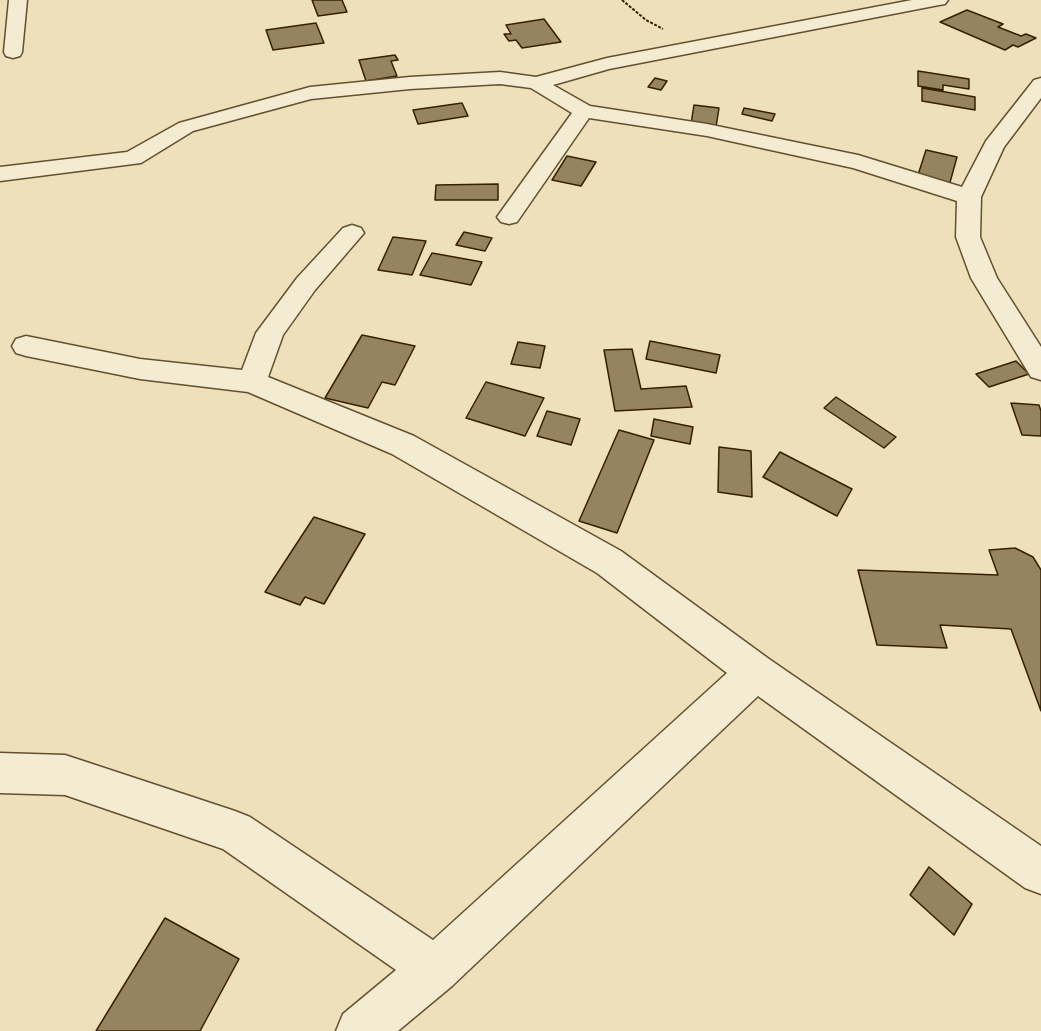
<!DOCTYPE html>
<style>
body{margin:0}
canvas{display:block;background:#ede0ba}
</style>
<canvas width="1041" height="1031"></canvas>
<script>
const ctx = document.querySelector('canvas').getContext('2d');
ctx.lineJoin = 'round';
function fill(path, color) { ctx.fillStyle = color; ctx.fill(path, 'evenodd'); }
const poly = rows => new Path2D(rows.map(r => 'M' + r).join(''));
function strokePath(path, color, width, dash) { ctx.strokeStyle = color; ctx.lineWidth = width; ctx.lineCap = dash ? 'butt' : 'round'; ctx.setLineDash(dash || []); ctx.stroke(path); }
const building = poly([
 [312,0,342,0,347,12,318,16,312,0],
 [967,10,1003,24,998,27,1021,36,1026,34,1036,38,1018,47,1013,45,1005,50,940,22,967,10],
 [544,19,561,42,522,48,516,40,509,41,504,34,511,34,506,25,544,19],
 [316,23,324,43,273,50,266,30,316,23],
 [395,55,398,60,391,61,397,76,366,81,359,60,395,55],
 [918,71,969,79,969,89,943,85,943,90,918,86,918,71],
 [655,78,667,81,661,90,648,87,655,78],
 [922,88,975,97,975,110,922,101,922,88],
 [462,103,468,116,418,124,413,110,462,103],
 [694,105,719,108,716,127,691,124,694,105],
 [744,108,775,114,772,121,742,114,744,108],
 [926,150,957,157,949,186,917,178,926,150],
 [567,156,596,162,581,186,552,180,567,156],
 [498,184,498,200,435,200,436,185,498,184],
 [464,232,492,238,485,251,456,245,464,232],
 [393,237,426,241,412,275,378,270,393,237],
 [432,253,482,262,471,285,420,275,432,253],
 [362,335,415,346,395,385,382,382,368,408,325,398,362,335],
 [650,341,720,355,716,373,646,359,650,341],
 [518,342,545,346,540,368,511,364,518,342],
 [632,349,641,389,686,386,692,407,615,411,604,350,632,349],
 [1016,361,1029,374,989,387,976,374,1016,361],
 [486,382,544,398,525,436,466,418,486,382],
 [836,397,896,437,884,448,824,408,836,397],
 [1011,403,1039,405,1041,411,1041,436,1022,435,1011,403],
 [547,411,580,419,571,445,537,436,547,411],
 [654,419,693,427,690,444,651,436,654,419],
 [619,430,654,440,617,533,579,521,619,430],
 [719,447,751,451,752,497,718,492,719,447],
 [780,452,852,489,837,516,763,477,780,452],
 [314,517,365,534,324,604,305,597,300,605,265,592,314,517],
 [1015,548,1033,557,1041,570,1041,711,1011,629,940,625,947,648,877,645,858,570,998,575,989,550,1015,548],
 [929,867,972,904,954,935,910,895,929,867],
 [165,918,239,959,200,1031,96,1031,165,918]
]);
fill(building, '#968461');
strokePath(building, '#372000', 1.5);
const street = poly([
 [9,0,27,0,22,52,20,56,13,58,6,56,4,52,9,0],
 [912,0,948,0,945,4,939,5,609,69,553,85,590,106,707,124,858,155,962,187,986,141,1034,80,1041,78,1041,98,1004,147,981,197,980,237,997,278,1041,347,1041,380,1031,377,971,278,956,237,957,201,853,168,707,136,589,118,517,222,509,224,501,222,497,217,572,113,531,88,500,84,410,89,311,99,193,131,141,163,0,181,0,167,127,152,179,123,310,87,410,77,500,72,536,77,607,58,912,0],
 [352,225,361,228,364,233,315,290,283,335,268,377,414,436,621,551,769,659,1041,846,1041,894,1025,888,758,696,452,986,398,1031,336,1031,343,1014,396,970,223,849,65,795,0,793,0,753,65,755,235,811,250,817,433,940,727,673,597,573,392,454,248,392,140,379,26,356,16,353,12,346,16,339,26,336,140,359,242,370,256,333,297,278,343,228,352,225]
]);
strokePath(street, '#64502e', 3);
strokePath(poly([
 [622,0,646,20,663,29]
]), '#372000', 2, [3, 1.5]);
fill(street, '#f3ebd2');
</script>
